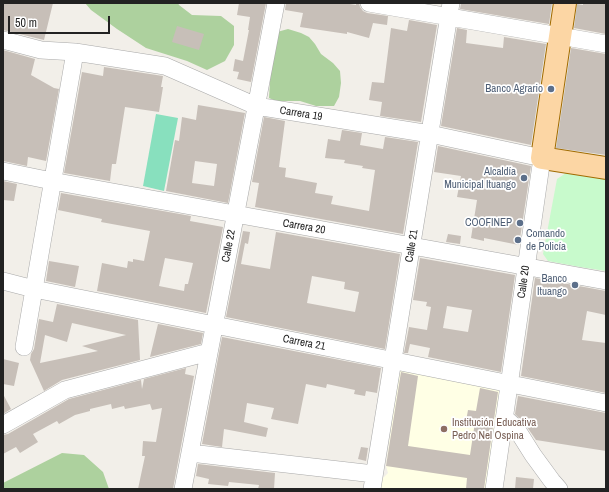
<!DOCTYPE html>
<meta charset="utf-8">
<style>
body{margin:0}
#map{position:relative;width:609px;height:492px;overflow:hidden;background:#f2efe9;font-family:"Archivo Narrow",sans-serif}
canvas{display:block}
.frame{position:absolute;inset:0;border:4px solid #222;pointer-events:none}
.scale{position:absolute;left:8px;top:16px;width:102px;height:18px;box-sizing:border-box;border:2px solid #222;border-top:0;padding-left:5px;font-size:12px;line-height:14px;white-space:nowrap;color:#222;-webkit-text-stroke:3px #fff;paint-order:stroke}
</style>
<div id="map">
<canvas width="609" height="492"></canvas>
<div class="frame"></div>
<div class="scale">50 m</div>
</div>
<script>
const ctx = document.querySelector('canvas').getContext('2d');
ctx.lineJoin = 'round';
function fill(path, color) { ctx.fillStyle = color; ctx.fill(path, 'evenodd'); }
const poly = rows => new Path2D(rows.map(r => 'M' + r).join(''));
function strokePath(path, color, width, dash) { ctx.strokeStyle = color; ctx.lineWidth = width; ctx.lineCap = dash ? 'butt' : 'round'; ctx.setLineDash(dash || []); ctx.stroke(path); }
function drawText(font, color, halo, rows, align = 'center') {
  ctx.font = font + ' "Archivo Narrow",sans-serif'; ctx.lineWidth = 3.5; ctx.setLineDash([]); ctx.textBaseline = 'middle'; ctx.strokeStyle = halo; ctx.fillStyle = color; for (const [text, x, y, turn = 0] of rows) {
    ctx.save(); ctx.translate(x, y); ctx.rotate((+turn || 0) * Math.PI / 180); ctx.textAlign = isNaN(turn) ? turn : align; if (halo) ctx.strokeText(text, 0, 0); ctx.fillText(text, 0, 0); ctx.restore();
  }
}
fill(poly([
 [399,370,504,387,489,489,381,489,379,482,388,473,386,466]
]), '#ffffe5');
fill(poly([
 [85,3,178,3,179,5,192,15,221,16,234,26,234,45,225,61,207,70,187,61,146,48,117,29,91,10],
 [288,29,301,33,309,37,315,44,321,54,333,63,340,71,341,83,339,97,334,106,316,106,300,101,276,101,269,98,271,65,277,32],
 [62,453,84,455,103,472,109,489,3,489,3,483]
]), '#add19e');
fill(poly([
 [566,173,594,177,606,179,606,271,580,267,548,261,543,254,557,179]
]), '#c8facc');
fill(poly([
 [156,114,178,118,164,191,143,186]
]), '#88e0be');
fill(poly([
 [3,3,53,3,44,40,3,30],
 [239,3,266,3,251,82,237,79,239,72,233,71,235,59,243,61,249,30,248,30,250,17,237,15],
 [286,3,344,3,356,5,356,3,359,3,360,7,363,11,367,13,388,16,387,25,373,23,369,38,347,32,347,34,300,27,303,13,285,10],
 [461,3,552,3,549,24,460,9],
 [583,3,606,3,606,34,574,28,577,4,583,5],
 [409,20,437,25,421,122,380,116,382,102,369,100,372,82,384,83,391,28,407,31],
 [177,26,204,34,199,50,172,42],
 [457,28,467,30,466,43,503,48,504,37,546,44,531,145,441,126],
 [571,48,606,54,606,155,556,148],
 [3,50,35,59,31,75,54,88,59,89,46,161,28,157,27,166,3,161],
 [104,67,163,76,161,87,163,87,159,112,125,107,116,164,112,164,110,181,64,173,82,72,103,76],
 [198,105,245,113,228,203,166,191,175,140,179,141,182,117,196,120],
 [195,161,217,164,214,186,192,183],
 [264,117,285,121,279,167,286,168,285,177,317,183,315,193,333,196,331,204,369,211,375,170,362,168,363,166,344,163,345,160,325,158,328,139,340,141,342,130,362,133,360,145,383,149,385,137,418,142,403,234,255,207,259,183,252,182],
 [438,146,531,166,519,245,484,238,484,241,471,238,477,200,457,197,461,176,434,172],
 [3,181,17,184,14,201,3,200],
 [61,193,191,216,190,221,223,227,206,313,97,291,102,263,127,268,128,261,133,262,133,259,144,261,150,231,101,222,102,219,58,210],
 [165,258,193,263,188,284,185,284,184,291,159,286],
 [243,231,250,232,248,244,245,243,241,264,270,269,276,232,400,254,385,349,226,317],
 [312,276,345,282,344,289,359,292,355,312,307,303],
 [448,234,461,236,460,244,446,242],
 [420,258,515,275,501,372,428,357,430,348,410,344,408,353,404,353,409,327,427,330,431,307,426,306,427,302,413,300],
 [447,306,472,310,468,332,443,328],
 [49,261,79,266,75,287,46,281],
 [535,278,606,291,606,315,587,311,582,340,606,343,606,393,521,376],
 [57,304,138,320,140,360,62,380,44,391,30,360,31,354,34,349,39,319,53,322],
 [72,323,126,335,82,346,98,351,40,363,45,335,67,342],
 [158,324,203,333,201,344,150,357],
 [222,337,381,368,377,393,366,391,365,396,354,394,355,390,327,384,326,388,306,384,298,424,271,419,274,408,247,403,244,422,268,428,266,437,224,429,222,447,202,444],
 [3,359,19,363,14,386,3,384],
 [186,368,185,374,194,376,173,489,138,489,145,456,142,456,143,441,156,442,162,408,152,410,150,404,125,409,124,406,112,409,111,404,90,409,90,411,75,415,59,424,57,421,33,434,38,442,20,453,16,447,3,454,3,435,8,434,69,399,141,380,142,389,144,379],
 [401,372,418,376,408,446,470,455,475,422,466,421,468,410,476,411,480,388,498,392,484,489,466,489,467,478,386,466],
 [3,394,11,409,3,414],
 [518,396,606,413,606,451,536,440,527,427,527,425,526,425,515,414],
 [361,447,368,448,366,461,358,459],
 [198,464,275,473,274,489,258,489,259,485,229,482,228,486,208,484,209,479,196,476],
 [516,477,534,479,533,489,515,489]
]), '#c7bfb8');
const minor = poly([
 [369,3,606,44],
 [3,40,41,50,75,52,165,66,256,106,430,134,542,158,494,489],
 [3,171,52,181,606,281],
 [3,281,34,289,606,403],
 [24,347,75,52],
 [505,418,516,428,533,455,552,481,559,489],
 [3,425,65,390,209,352],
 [190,453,374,474],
 [183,489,276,3],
 [372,489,451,3]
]);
const major = poly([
 [565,3,542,158,606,168]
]);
strokePath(minor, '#a9a9a9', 18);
strokePath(major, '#a06b00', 24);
strokePath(minor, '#fff', 17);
strokePath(major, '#fcd6a4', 22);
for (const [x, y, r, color] of [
 [551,89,4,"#5c6f8a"],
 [524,178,4,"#5c6f8a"],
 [520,223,4,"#5c6f8a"],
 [518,240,4,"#5c6f8a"],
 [575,285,4,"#5c6f8a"],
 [444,429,4,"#8d6e63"]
]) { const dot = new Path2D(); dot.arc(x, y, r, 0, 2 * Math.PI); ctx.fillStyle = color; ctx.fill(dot); strokePath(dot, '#fff', 1.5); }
drawText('11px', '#4e5e75', '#fff', [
 ["Banco Agrario",543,89],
 ["Alcaldía",516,172],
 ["Municipal Ituango",516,185],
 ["COOFINEP",512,223],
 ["Comando",526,234,"left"],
 ["de Policía",526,247,"left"],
 ["Banco",567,279],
 ["Ituango",567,292]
], 'right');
drawText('11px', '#222', '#fff', [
 ["Carrera 19",301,114,9],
 ["Carrera 20",304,227,10],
 ["Calle 22",229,246,-79],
 ["Calle 21",412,246,-81],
 ["Calle 20",524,282,-82],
 ["Carrera 21",304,343,11]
]);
drawText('11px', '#785e54', '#fff', [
 ["Institución Educativa",452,423],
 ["Pedro Nel Ospina",452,436]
], 'left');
</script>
